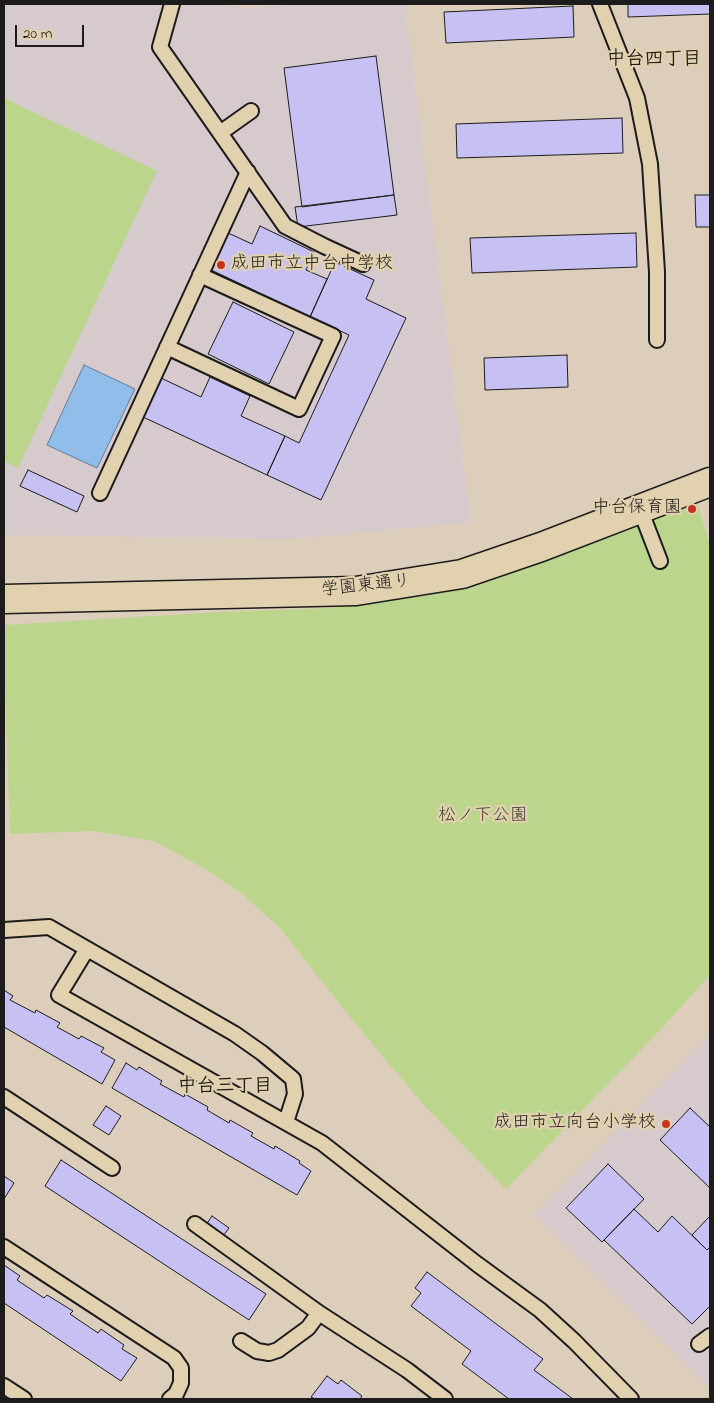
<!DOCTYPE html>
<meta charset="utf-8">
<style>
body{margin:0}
#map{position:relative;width:714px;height:1403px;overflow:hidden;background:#ddcebc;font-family:"Indie Flower",sans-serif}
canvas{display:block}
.frame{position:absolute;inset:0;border:5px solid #1c1c1c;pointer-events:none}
.scale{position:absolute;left:15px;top:25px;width:69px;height:22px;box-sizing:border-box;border:2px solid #1c1c1c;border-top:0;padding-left:6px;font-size:15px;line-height:18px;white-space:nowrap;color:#1c1c1c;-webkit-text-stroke:4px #e2d1ae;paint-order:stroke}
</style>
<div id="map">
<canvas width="714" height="1403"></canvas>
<div class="frame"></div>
<div class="scale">20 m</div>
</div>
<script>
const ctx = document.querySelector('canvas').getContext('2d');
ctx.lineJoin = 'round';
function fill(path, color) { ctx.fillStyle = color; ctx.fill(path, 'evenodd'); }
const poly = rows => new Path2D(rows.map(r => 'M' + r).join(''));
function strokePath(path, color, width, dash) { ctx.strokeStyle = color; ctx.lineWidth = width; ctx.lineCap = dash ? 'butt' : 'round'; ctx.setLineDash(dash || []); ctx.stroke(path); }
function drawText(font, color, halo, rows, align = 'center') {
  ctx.font = font + ' "Indie Flower","Klee One",sans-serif'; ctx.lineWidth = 4.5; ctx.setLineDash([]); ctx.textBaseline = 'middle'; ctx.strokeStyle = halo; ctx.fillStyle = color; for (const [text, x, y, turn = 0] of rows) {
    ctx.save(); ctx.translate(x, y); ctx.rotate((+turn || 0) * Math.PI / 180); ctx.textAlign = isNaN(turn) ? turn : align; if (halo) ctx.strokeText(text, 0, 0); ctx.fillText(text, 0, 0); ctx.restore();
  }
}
fill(poly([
 [4,4,223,4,247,8,298,4,405,4,471,522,293,539,4,535],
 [710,1034,710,1388,534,1215]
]), '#d6cacc');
fill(poly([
 [4,98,157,171,18,468,4,461],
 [697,502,710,545,710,975,660,1030,506,1189,422,1103,350,1017,279,927,240,892,202,867,153,841,94,831,10,834,4,665,4,625,221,612,329,608,471,588]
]), '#bbd58d');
const water = poly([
 [84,365,135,389,97,468,47,445,84,365]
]);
fill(water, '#90bdea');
strokePath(water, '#627d98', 1);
const building = poly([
 [628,4,710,4,710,14,628,17,628,4],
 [573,6,574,37,446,43,444,12,573,6],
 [376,56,394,195,302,207,284,68,376,56],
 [622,118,623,153,457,158,456,124,622,118],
 [394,195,397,215,298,227,295,207,394,195],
 [695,195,710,195,710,227,696,227,695,195],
 [260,226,314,252,306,270,327,279,310,317,209,269,226,232,252,244,260,226],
 [636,233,637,267,472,273,470,238,636,233],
 [335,262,374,280,366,299,406,318,321,500,267,475,285,436,299,443,349,335,310,317,335,262],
 [233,302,294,332,269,384,208,354,233,302],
 [567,355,568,387,485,390,484,358,567,355],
 [210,377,250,396,241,416,285,436,267,475,143,417,161,378,201,397,210,377],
 [28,470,84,496,77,512,20,486,28,470],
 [4,990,13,996,10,1000,35,1013,36,1010,60,1023,57,1027,79,1039,81,1036,104,1048,101,1052,115,1060,102,1084,4,1027,4,990],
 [126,1063,137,1070,139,1067,162,1081,160,1084,184,1097,185,1094,208,1107,207,1110,229,1123,230,1120,253,1133,251,1136,274,1149,275,1146,300,1161,299,1163,311,1171,297,1195,112,1088,126,1063],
 [106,1106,121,1116,109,1135,93,1125,106,1106],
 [690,1108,710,1127,710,1188,660,1140,690,1108],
 [61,1160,266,1294,249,1320,45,1186,61,1160],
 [608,1164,644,1199,602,1242,566,1208,608,1164],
 [4,1176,14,1183,4,1199,4,1176],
 [634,1209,658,1232,672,1216,707,1250,710,1247,710,1306,692,1324,604,1240,634,1209],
 [212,1216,229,1228,223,1236,206,1225,212,1216],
 [710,1216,710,1247,707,1250,692,1235,710,1216],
 [4,1265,20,1276,17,1280,44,1298,47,1295,73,1311,70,1314,98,1333,101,1329,124,1345,122,1349,137,1358,121,1381,4,1303,4,1265],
 [427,1272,543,1359,534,1370,573,1399,509,1399,462,1364,471,1351,411,1306,421,1293,415,1288,427,1272],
 [327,1376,338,1384,341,1380,362,1396,360,1399,315,1399,311,1397,327,1376]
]);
fill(building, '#c7c1f3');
strokePath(building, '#1c1c1c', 1);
const service = poly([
 [172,4,160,47,285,226,324,246,363,264],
 [600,4,637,98,650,164,657,272,657,340],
 [220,133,251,111],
 [167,347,299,409,333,336,200,275],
 [100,493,248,172],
 [638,509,645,522,660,561],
 [4,930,49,927,235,1034,262,1053,293,1079,295,1094,286,1122],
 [87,949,59,995,322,1143,477,1264,540,1310,574,1341,631,1399],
 [4,1097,112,1168],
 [195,1224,319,1313,407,1370,445,1399],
 [4,1247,174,1358,181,1368,181,1383,176,1394,170,1399],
 [241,1341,257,1351,269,1353,278,1350,308,1328,319,1313],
 [699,1344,710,1336],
 [4,1386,24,1399]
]);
const tertiary = poly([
 [4,599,356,591,462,574,541,547,710,482]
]);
strokePath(service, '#1c1c1c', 18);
strokePath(tertiary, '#1c1c1c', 31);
strokePath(service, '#e2d1ae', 14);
strokePath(tertiary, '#e2d1ae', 28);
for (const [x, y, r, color] of [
 [221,265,5,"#c8321e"],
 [692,509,5,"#c8321e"],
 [666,1124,5,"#c8321e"]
]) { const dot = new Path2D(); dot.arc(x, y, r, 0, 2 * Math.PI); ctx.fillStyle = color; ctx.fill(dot); strokePath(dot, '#e2d1ae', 2); }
drawText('18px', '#1c1c1c', '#e2d1ae', [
 ["成田市立中台中学校",231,265,"left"],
 ["中台保育園",682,509],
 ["成田市立向台小学校",656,1124]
], 'right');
drawText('18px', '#1c1c1c', '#e2d1ae', [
 ["学園東通り",366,587,-6]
]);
drawText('18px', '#3c4133', '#e2d1ae', [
 ["松ノ下公園",483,817]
]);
drawText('bold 19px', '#1c1c1c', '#e2d1ae', [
 ["中台四丁目",654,61],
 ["中台三丁目",225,1088]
]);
</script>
